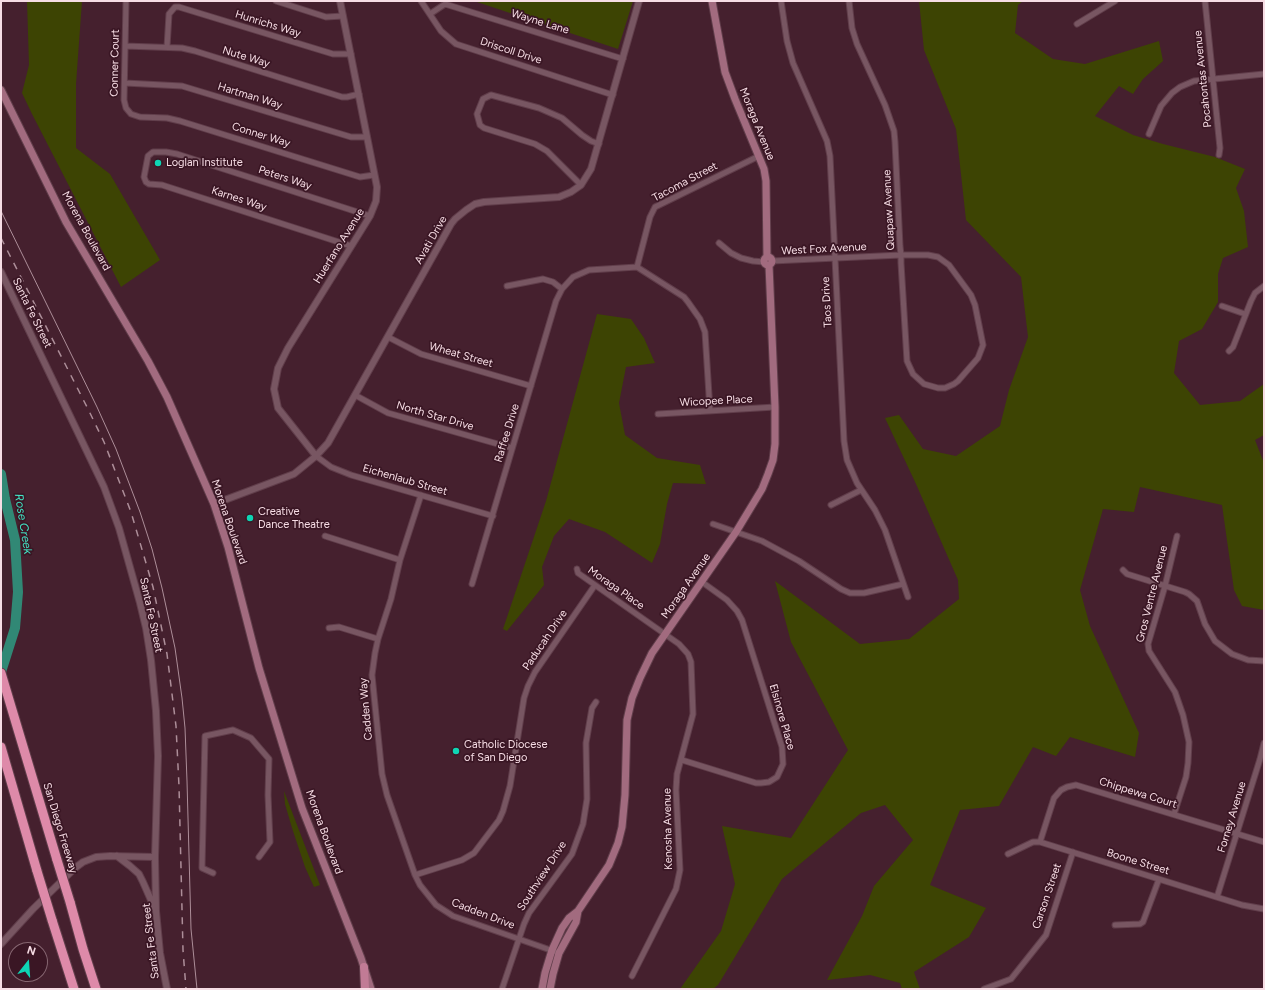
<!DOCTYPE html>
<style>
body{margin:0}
#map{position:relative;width:1265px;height:990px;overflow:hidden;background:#45202e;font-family:Figtree,sans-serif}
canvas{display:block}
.frame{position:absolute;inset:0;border:2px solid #f7dde5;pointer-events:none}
.north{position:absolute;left:8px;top:942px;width:40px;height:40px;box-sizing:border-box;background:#3a1624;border:1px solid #866671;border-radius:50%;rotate:17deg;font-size:11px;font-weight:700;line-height:16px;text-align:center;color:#f7dde5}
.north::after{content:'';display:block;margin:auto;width:14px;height:18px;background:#0ed5b4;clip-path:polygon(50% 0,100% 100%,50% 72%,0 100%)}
</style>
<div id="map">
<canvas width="1265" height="990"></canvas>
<div class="frame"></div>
<div class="north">N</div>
</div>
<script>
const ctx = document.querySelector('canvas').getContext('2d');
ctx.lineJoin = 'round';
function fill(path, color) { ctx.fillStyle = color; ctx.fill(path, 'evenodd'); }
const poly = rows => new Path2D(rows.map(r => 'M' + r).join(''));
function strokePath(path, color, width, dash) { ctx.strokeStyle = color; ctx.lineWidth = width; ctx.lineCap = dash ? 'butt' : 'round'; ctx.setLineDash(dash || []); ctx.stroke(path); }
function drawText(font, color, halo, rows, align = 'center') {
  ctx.font = font + ' Figtree,sans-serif'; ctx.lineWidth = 3.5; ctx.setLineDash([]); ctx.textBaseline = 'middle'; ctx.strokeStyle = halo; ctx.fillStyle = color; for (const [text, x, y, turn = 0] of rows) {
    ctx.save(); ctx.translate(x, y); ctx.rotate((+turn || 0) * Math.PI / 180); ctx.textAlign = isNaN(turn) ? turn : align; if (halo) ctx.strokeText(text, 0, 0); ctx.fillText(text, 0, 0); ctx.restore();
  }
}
fill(poly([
 [27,1,82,1,76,84,76,148,110,174,160,260,121,287,32,114,22,93,29,65],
 [474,1,633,1,618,49],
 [919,1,1023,1,1018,5,1015,33,1053,59,1085,64,1159,41,1163,61,1143,79,1133,94,1119,86,1095,116,1133,135,1163,144,1215,157,1245,169,1236,188,1244,211,1248,247,1223,258,1218,274,1218,302,1202,329,1179,341,1174,373,1200,405,1240,401,1264,384,1264,435,1255,440,1264,463,1264,610,1242,606,1234,590,1222,505,1140,487,1134,512,1103,509,1080,590,1090,626,1139,733,1135,757,1070,737,1056,756,1033,747,999,806,960,810,930,885,986,908,969,937,914,972,920,989,902,989,900,983,870,975,827,980,862,916,874,886,913,840,885,805,861,813,782,879,718,985,713,989,680,989,721,931,735,884,722,826,791,838,848,750,791,642,775,581,860,644,909,639,959,599,958,580,916,484,885,418,899,415,923,449,956,456,1000,426,1009,390,1028,337,1021,277,966,220,956,129,924,50],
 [597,314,631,319,644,338,655,363,626,367,619,403,625,435,657,458,700,465,706,484,673,483,667,504,660,544,652,563,605,532,569,519,554,536,542,567,544,585,507,631,503,629,546,501],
 [284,791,320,885,314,887,305,867,292,828,285,804]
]), '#3d4403');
strokePath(poly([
 [1,474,5,499,15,540,18,592,15,628,1,672]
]), '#318875', 10);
const minor = poly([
 [126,1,124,100,126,108,131,114,140,117,167,118,180,121,360,177,374,175],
 [276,1,326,17,343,16],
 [421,1,441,31,456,44,613,95],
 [781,1,787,41,793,63,827,141,830,156,844,441,847,460,857,483,875,510,885,530,908,597],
 [1205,1,1220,148,1219,155],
 [430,14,445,4,623,59],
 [1077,24,1115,1],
 [125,46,182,48,195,51,342,97,347,97,359,94],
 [167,47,169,14,175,7,179,7,333,54,351,54],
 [125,83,182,86,351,137,367,137],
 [1149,134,1161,106,1172,93,1180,87,1194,81,1264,74],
 [581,185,547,151,535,144,484,128,480,125,477,114,483,99,491,95,539,108,562,118,582,135,591,141,599,144],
 [719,243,731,253,741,258,753,261,764,262],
 [351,246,162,185,149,184,146,182,144,177,148,156,153,152,166,152,177,154,370,216],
 [772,261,901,255,928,255,938,257,949,265,971,295,975,305,983,345,978,358,958,381,954,384,945,388,938,388,924,384,913,374,907,361,901,263,901,255,900,246,895,142,894,131,885,105,857,44,852,28,849,1],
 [637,267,650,217,655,207,759,156],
 [507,286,543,279,553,282,562,289],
 [1222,306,1245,314],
 [388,337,421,354,531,386],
 [1229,351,1233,347,1251,301,1255,293,1264,286],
 [355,395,388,413,512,448],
 [658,414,775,407],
 [316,456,331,467,351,475,493,516],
 [421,495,400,560,391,599,378,639,375,653,372,675,382,774,387,795,415,875,420,885,436,905,453,916,559,953],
 [831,505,861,490],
 [713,524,762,541,799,561,841,589,850,593,864,593,903,584],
 [325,536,400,560],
 [577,569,578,573,679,644,688,654,691,662,693,714,677,774,676,790,680,870,676,889,632,976],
 [1123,570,1127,574,1185,592,1189,594,1197,601,1205,624,1215,641,1232,654,1248,660,1264,661],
 [472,584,556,301,562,289,573,277,589,270,637,267,684,297,688,302,700,319,705,332,710,411],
 [329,628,339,627,378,639],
 [682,760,756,783,761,783,769,782,777,777,783,764,782,747,742,620,737,611,727,600,702,582],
 [1174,814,1186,777,1188,763,1189,742,1183,715,1175,692,1149,651,1148,644,1165,586,1177,536],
 [1040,842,1054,798,1061,790,1067,787,1076,785,1264,842],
 [1008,854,1033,842,1040,842,1242,905,1264,909],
 [213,873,202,868,205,736,233,730,251,738,269,759,268,795,270,842,259,857],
 [415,875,462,860,474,853,499,820,503,811,510,786,524,698,528,686,535,672,595,585],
 [1217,897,1260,759,1264,743],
 [1115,925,1140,924,1143,922,1159,879],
 [502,989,524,924,529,913,572,854,583,824,587,799,586,743,592,708,596,702],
 [984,989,1011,979,1046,935,1073,852]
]);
const tertiary = poly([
 [1,272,104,487,119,528,140,603,146,628,151,660,156,711,158,756,155,857,156,911,160,953,167,989],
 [316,456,278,408,274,389,278,368,288,348,370,216,376,201,377,187,340,1],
 [214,504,294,474,316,456,328,443,451,224,455,219,466,210,475,204,484,202,559,197,571,192,581,185,591,169,639,1],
 [117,856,130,866,139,874,143,882,154,907],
 [1,944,33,909,75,868,83,862,96,857,110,856,155,857]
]);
const secondary = poly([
 [712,1,725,72,735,99,764,169,766,181,767,257],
 [1,90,66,222,148,361,167,397,214,504,228,547,259,668,302,808,361,958,371,989],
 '764 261a4 4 0 1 1 8 0a4 4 0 1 1-8 0Z',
 [542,989,545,973,552,950,562,928,569,918,578,911],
 [550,989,553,974,559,953,576,922,578,911,609,865,618,843,622,827,625,795,627,720,632,698,640,678,652,653,736,532,762,489,768,474,773,460,775,444,775,407,769,265]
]);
const primary = poly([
 [364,967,365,989]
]);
const motorway = poly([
 [1,673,57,860],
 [1,747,37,871],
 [70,902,83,949,96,989],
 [52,920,74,989]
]);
strokePath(minor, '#613e4b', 7);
strokePath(tertiary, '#613e4b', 8);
strokePath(secondary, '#613e4b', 9);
strokePath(primary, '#613e4b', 10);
strokePath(motorway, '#613e4b', 11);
strokePath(minor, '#785662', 5);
strokePath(tertiary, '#785662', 6);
strokePath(secondary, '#a26b7f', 7);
strokePath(primary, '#c17b95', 8);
strokePath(motorway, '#de8aa9', 9);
strokePath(poly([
 [1,211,97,407,116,449,140,512,152,549,162,588,175,648,182,698,185,728,187,781,191,929,197,989]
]), '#ad8e99', 1);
strokePath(poly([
 [1,238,89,411,104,442,131,512,153,587,167,654,176,726,179,786,183,950,186,989]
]), '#ad8e99', 1.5, [7, 7]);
const motorwayBridge = poly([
 [57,860,70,902],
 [37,871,52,920]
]);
strokePath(motorwayBridge, '#613e4b', 11, []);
strokePath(motorwayBridge, '#de8aa9', 9);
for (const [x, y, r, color] of [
 [158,163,4,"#0ed5b4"],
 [250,518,4,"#0ed5b4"],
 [456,751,4,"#0ed5b4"]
]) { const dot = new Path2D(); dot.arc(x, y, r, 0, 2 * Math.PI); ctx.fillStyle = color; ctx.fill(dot); strokePath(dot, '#3a1624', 1.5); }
drawText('11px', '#f7dde5', '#3a1624', [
 ["Wayne Lane",540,22,17],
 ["Hunrichs Way",268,24,17],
 ["Driscoll Drive",511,51,18],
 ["Nute Way",246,57,17],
 ["Conner Court",115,63,-89],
 ["Pocahontas Avenue",1203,79,-96],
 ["Hartman Way",250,96,17],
 ["Moraga Avenue",757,124,68],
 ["Conner Way",261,135,17],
 ["Peters Way",285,178,18],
 ["Tacoma Street",685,182,-28],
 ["Karnes Way",239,199,18],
 ["Quapaw Avenue",889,210,-93],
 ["Morena Boulevard",86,231,61],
 ["Avati Drive",431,240,-60],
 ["Huerfano Avenue",339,246,-58],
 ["West Fox Avenue",824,249,-3],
 ["Taos Drive",827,302,-93],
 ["Santa Fe Street",32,313,64],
 ["Wheat Street",461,355,16],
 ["Wicopee Place",716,401,-3],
 ["North Star Drive",435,416,16],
 ["Raffee Drive",507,433,-73],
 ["Eichenlaub Street",405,480,16],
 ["Morena Boulevard",229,522,71],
 ["Moraga Avenue",686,586,-55],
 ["Moraga Place",616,588,35],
 ["Gros Ventre Avenue",1152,594,-76],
 ["Santa Fe Street",151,615,78],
 ["Paducah Drive",545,640,-56],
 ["Cadden Way",366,709,-95],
 ["Elsinore Place",782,717,74],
 ["Chippewa Court",1138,793,17],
 ["Forney Avenue",1232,817,-73],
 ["San Diego Freeway",60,828,73],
 ["Kenosha Avenue",668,829,-91],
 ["Morena Boulevard",324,832,70],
 ["Boone Street",1138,862,17],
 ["Southview Drive",542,876,-57],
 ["Carson Street",1047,896,-71],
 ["Cadden Drive",483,914,21],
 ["Santa Fe Street",151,941,-97]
]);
drawText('11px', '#f7dde5', '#3a1624', [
 ["Loglan Institute",166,163],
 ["Creative",258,512],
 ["Dance Theatre",258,525],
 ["Catholic Diocese",464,745],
 ["of San Diego",464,758]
], 'left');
drawText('italic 12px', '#41e4c4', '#3a1624', [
 ["Rose Creek",23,524,81]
]);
</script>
